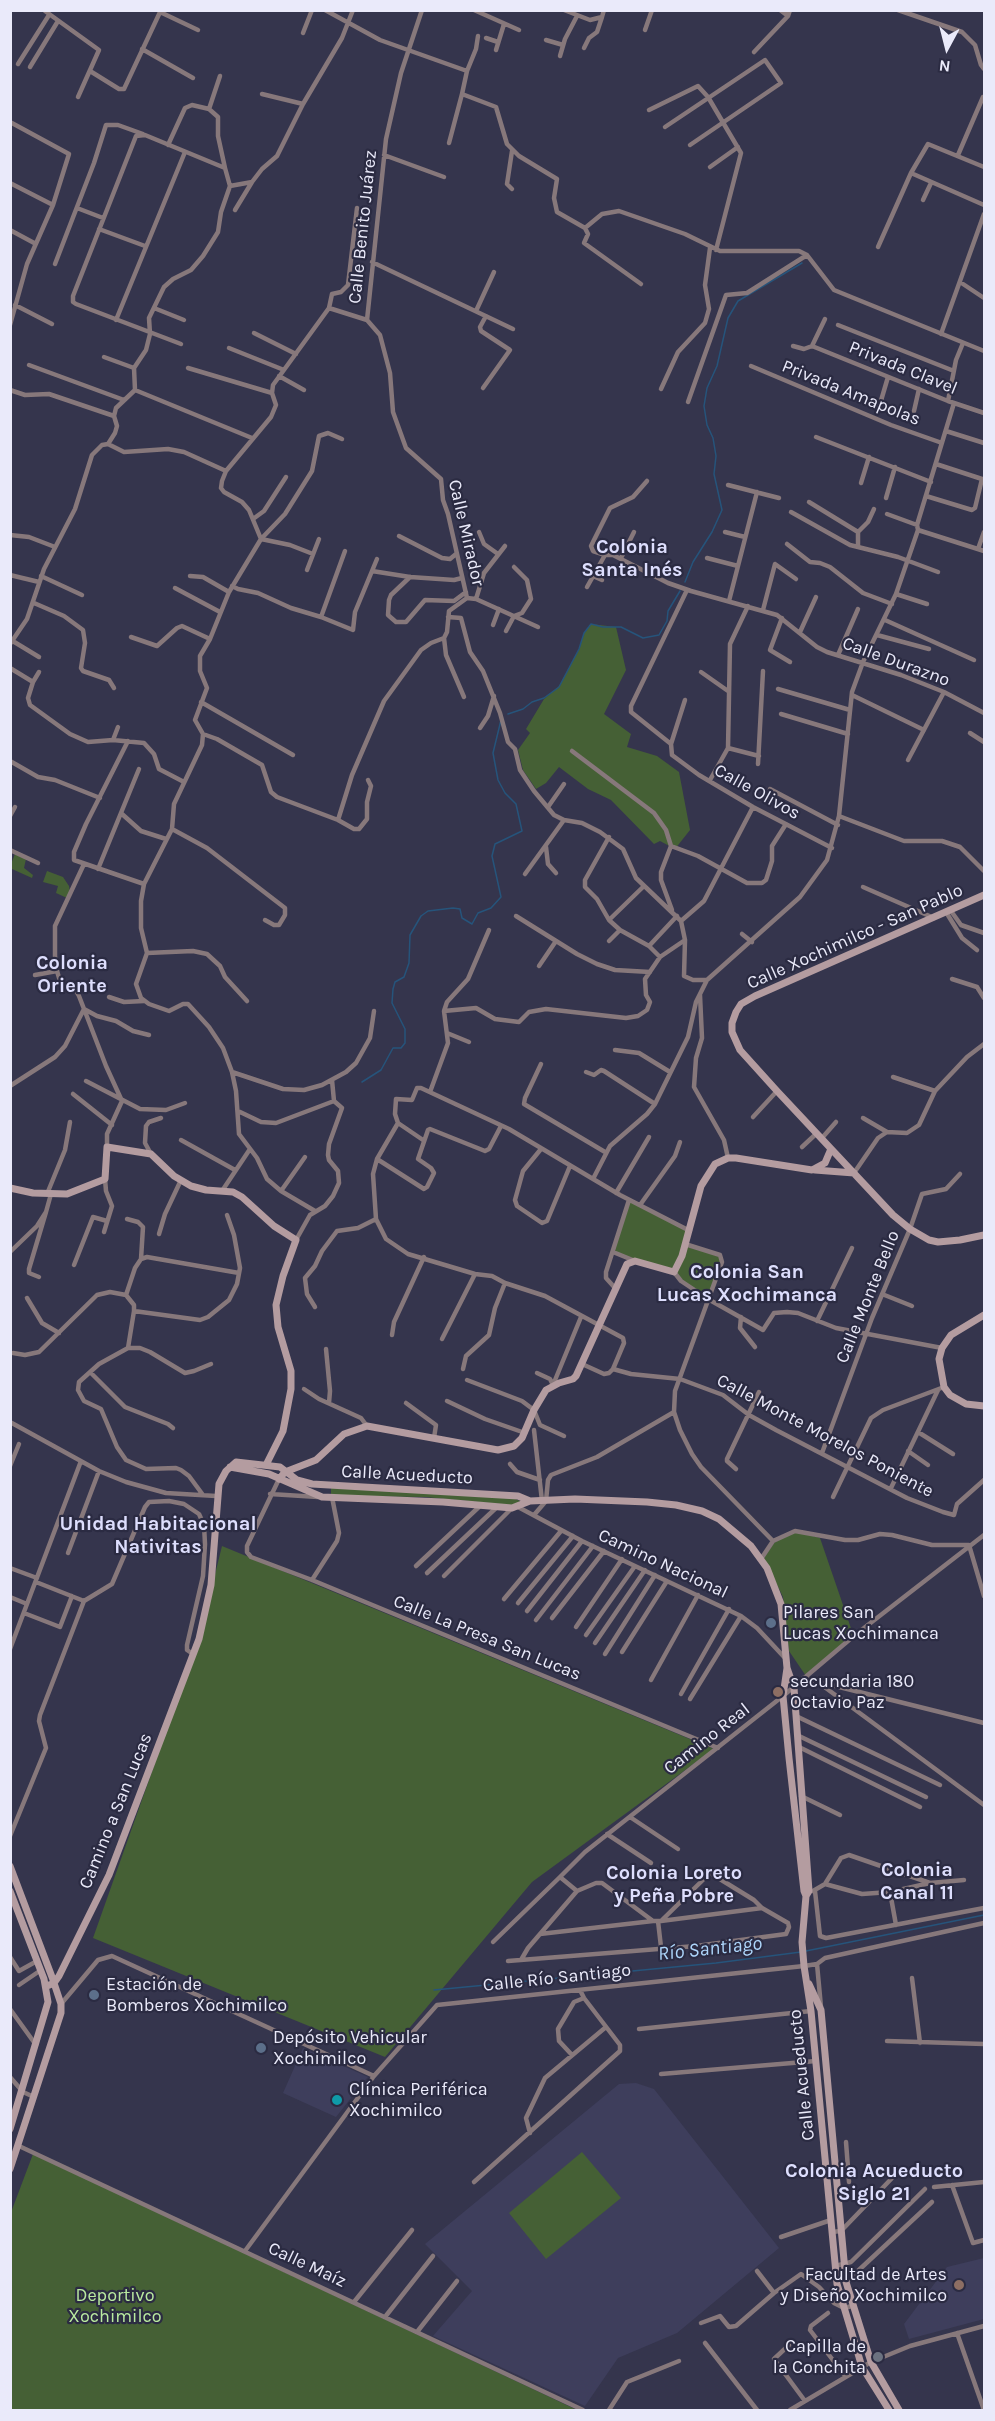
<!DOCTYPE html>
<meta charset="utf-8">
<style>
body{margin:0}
#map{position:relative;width:995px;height:2421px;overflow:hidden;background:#35354d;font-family:Karla,sans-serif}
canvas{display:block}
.frame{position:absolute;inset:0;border:12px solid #eaeafa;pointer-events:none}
.north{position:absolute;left:917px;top:18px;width:60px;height:60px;-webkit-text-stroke:4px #2b2b42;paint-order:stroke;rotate:187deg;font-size:16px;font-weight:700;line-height:24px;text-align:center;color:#eaeafa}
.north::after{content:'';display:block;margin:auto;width:21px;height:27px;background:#eaeafa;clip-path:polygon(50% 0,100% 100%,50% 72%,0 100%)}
</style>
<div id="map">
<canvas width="995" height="2421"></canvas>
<div class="frame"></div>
<div class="north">N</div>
</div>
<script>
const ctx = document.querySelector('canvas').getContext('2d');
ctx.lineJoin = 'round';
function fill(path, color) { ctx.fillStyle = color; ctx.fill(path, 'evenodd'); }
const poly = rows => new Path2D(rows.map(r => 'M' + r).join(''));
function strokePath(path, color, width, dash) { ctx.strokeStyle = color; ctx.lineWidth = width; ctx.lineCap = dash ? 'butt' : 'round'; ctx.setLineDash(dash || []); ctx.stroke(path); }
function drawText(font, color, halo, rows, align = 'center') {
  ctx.font = font + ' Karla,sans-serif'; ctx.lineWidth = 4.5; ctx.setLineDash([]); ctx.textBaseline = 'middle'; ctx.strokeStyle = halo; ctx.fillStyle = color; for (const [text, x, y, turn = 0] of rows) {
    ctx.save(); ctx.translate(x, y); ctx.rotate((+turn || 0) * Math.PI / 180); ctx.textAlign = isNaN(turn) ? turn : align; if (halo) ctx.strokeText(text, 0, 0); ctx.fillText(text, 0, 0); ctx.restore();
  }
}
fill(poly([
 [303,2048,368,2077,350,2096,351,2098,336,2117,283,2093],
 [636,2083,654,2089,779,2248,677,2333,618,2358,585,2406,433,2336,472,2291,425,2244,619,2084],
 [984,2258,984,2319,909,2339,904,2324,947,2267]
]), '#3e3e5c');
fill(poly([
 [591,624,616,627,626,670,604,714,631,734,627,747,657,756,679,772,690,830,675,849,660,841,654,844,611,800,588,789,559,767,546,783,536,789,523,770,518,750,530,733,526,729,544,699,559,686,579,649,584,633],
 [15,854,26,859,24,868,33,875,32,878,12,869,11,864],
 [47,871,63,877,69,886,70,892,67,898,56,893,58,886,43,882],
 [629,1200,690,1231,685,1244,722,1258,708,1299,676,1276,674,1272,613,1252],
 [331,1487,511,1497,522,1502,511,1505,425,1497,331,1496],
 [790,1533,803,1533,820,1538,854,1637,806,1676,789,1651,783,1597,764,1558,774,1543],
 [222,1546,714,1749,532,1882,385,2057,93,1938,199,1639],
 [582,2152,621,2198,546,2259,509,2213],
 [33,2154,535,2390,577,2410,11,2410,10,2215]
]), '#456035');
strokePath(poly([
 [685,582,693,562,712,532,722,510,714,474,716,456,713,438,707,425,704,406,707,388,717,366,728,318,738,301,802,263],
 [508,714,523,709,532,702,544,698,559,687,579,649,584,633,591,624,603,627,621,627,643,638,659,635,667,621,668,611,680,591],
 [362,1082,381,1070,393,1048,401,1048,405,1043,405,1029,392,1003,393,989,395,982,404,977,409,963,410,935,421,916,428,911,453,908,460,909,462,918,472,924,478,913,491,908,501,897,492,856,495,844,522,831,516,804,505,793,498,780,493,753,501,720],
 [806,1951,984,1915],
 [434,1990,716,1963,801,1952]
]), '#26547b', 1.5);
strokePath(poly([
 [325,10,380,40,467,71,462,94,496,107,507,144,519,156,557,179,554,198,557,212,585,228,588,234,584,243,641,284],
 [474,10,519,30],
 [564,10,590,20,602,17,604,10],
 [780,10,788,16],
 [898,10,962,32,975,45,981,65,984,69],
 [45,11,99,50,78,97],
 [160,12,198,30],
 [645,30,652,10],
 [303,33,312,10],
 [486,38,498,42],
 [546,40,563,45],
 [584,48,589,38,597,32,602,17],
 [142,49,193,78],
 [496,50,504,24],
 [754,52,788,16,790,10],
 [560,56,565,39,577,16],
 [18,64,49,15],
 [30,67,58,21],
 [90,71,119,89,124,89,161,10],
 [467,71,476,49,478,36],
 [262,94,303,104],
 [209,109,220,76],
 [649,110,698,86,708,97,741,153,716,250],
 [10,122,69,154,53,205,27,264,10,325],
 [665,127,765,60,781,83,690,145],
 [449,143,462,94],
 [168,145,185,108,192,105,209,109,218,117,218,136,225,168],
 [384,155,444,177],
 [958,155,983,97],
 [710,167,738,147],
 [911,173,984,205],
 [10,183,53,205],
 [512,189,507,184,512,151],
 [923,200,931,183],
 [77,208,103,218],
 [235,210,252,182],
 [585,228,602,214,619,211,685,234,720,251,799,251,807,255,834,290,984,351],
 [99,229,145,246],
 [10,230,36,244],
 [878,247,911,173,928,144,984,167],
 [372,262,513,329],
 [55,264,94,163,106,125,118,125,143,134],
 [960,282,984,298],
 [15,305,52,324],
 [154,308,184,320],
 [329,308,367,320,380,335,390,373,393,412,406,448,441,479,443,500,448,514,467,598],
 [476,311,494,272],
 [116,320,185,152],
 [367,320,386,139,401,73,422,10],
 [838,325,954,371],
 [254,333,296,354],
 [941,334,984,214],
 [181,344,76,304,73,302,73,296,136,136,145,135,225,168,230,186],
 [793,346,804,349,812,346,825,319],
 [812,346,948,401,984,413],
 [229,348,284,370],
 [104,357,134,368],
 [29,365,124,400],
 [751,366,891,425,942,443],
 [188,368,272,393],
 [279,376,304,390],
 [483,388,510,350,481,331,480,327,486,316],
 [661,389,678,352,705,323,709,309,705,285,710,248],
 [10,390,25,395,49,394,114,416],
 [135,390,252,438],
 [948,401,956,360,963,343],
 [688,402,726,295,747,293,807,255],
 [880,404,888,377],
 [914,411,919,389],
 [114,416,116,408,135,390,134,368,146,350,150,334,149,318,164,287,173,279,191,270,203,256,218,232,221,212,230,186,252,182,262,169,277,156,303,104,342,38,353,10],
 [946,431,984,443],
 [816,437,931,482],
 [108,444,124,452,168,449,184,452,226,471],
 [936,464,982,479],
 [861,483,869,457],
 [728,485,779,498],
 [926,496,972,510,975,508,982,479,984,479],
 [886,498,895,467],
 [809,502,858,532],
 [791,512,850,545,898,557,938,572],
 [887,514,917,525],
 [253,519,264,511,286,477],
 [918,530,984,551],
 [479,532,484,544,498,554],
 [725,532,745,537],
 [10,535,29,537,55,547],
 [399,536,442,558,450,559,456,554],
 [787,544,810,562,820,563,830,567,863,593,892,604],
 [858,547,858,532,868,522,874,509],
 [978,549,984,532],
 [313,554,290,545,261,539,285,514,312,471,319,436,328,433,342,439],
 [605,555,593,551,591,546,610,508,633,497,647,481],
 [621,558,634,532],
 [707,558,738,566],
 [307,570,319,539],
 [372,571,410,577,454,580,462,578],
 [10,575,39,582],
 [41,576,82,595],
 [190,576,203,577,229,592],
 [593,576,602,580],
 [410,577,391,595,389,600,388,615,396,622,406,622,425,600,454,601,466,592],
 [232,586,238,589,258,593,291,608,321,617,353,630,355,612,377,559],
 [587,587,605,555,613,555,668,583,691,591,777,615,817,647,827,652,901,675,944,692,984,713],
 [175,588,220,612],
 [896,594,927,604],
 [476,599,484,573,505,546],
 [729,601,757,492],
 [34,603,64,616,83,630,85,643,81,668,83,671,109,680,114,688],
 [763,610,775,564,796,579],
 [514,616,522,613,531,599,527,580,514,567],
 [321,617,345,551],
 [448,617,461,618,470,652,483,671,500,713,508,742,515,749,520,770,534,791,554,815,564,820,582,823,600,832,623,849,636,878,681,921,685,940,684,976,693,980,707,980],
 [782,618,770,650,790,662],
 [885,620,974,660],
 [493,625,499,609],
 [506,631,514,616],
 [800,632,816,597],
 [877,635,929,649],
 [131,637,157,646,177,628,182,626,210,639],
 [444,638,447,632,449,611,467,598,476,599,538,627],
 [444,638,446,655,464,697],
 [11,640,39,657],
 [10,644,27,619,44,569,75,509,92,455,102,445,108,444,115,433,117,426,114,416],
 [838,655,858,609],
 [10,668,33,682,28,698,30,705,70,734,88,742,113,740,144,743,154,754,159,769,184,782],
 [701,672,728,691],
 [33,682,39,672],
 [778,689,850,710],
 [852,695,924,730],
 [685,700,671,744,672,755,699,775,753,807,832,848],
 [201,702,293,755],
 [781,714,848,734],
 [480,728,488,716,494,696],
 [970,733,984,742],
 [203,734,217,739,262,765,271,792,277,797,338,820,354,829,359,829,367,819,367,802,371,786,368,780],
 [113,740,118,727],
 [128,741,86,824,74,852,74,860,144,884],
 [671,744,631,712,631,706,687,590],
 [728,748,759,756],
 [572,751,654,813,666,830,671,846,698,856,747,883,762,883,766,880,772,861,772,846,786,824],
 [908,760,944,692],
 [10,761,38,777,55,780,100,798],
 [758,764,763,671],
 [710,780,728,748,730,644,748,606],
 [770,789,838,825],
 [548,807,564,784],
 [122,814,141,831,166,839],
 [10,816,15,807],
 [839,816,904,841,942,841,960,847,984,871],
 [338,820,352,775,384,701,421,650,431,643,444,638],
 [172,829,207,848,285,908,285,915,279,925,274,925,265,920],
 [609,837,585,880,585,887,597,899,609,920,620,930,649,946,660,957],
 [671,846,661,872,661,880,672,910],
 [546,847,548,864,556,873],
 [10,850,38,863],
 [84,864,55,926,55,956,57,971,60,981,65,987,75,989,79,996,106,1066,122,1101,107,1134,107,1147],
 [98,869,139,769],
 [525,874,564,820],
 [863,887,934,918],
 [951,911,961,925,984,933],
 [946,912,962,938,977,950],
 [516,916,577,954,597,964,615,970,650,972],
 [609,920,644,886],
 [681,921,704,901,753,807],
 [742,934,752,942],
 [609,941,620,930],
 [649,946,677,916],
 [147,953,193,951,207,954,220,966,225,977,247,1001],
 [539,966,556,941],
 [35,975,57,971],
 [952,979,977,987,984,998],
 [700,995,702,1038,696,1058,694,1087,724,1140,728,1158],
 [109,997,124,1002,144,1001],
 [444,1011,447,1002,468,979,489,930],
 [447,1033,469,1042],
 [615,1050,639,1053,670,1072],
 [541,1064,525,1098,524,1104,605,1152],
 [232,1072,283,1089,304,1090,322,1085,346,1072,356,1063,370,1038,374,1011],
 [586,1072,594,1075,601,1070,604,1071,655,1104],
 [893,1077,935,1091],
 [332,1080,334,1101],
 [86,1081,140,1109,166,1110,185,1103],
 [10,1086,55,1057,65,1046,84,1009,97,1016,116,1021,133,1031,149,1035],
 [430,1092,448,1043,444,1011,476,1008,495,1019,519,1022,529,1012,546,1009,626,1018,638,1016,647,1010,650,1002,646,995,645,979,660,957,685,940],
 [73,1094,112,1125],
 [238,1111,261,1122,276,1123,334,1101],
 [753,1117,777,1091],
 [863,1118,887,1132],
 [398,1123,423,1140],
 [822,1138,836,1122],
 [181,1140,235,1170],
 [802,1147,817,1133],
 [541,1149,523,1171,515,1200,517,1206,542,1223,547,1221,570,1166],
 [151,1154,145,1143,146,1126,149,1122,161,1118],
 [377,1159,424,1189,427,1187,434,1173,431,1168,418,1159,428,1130,430,1129,485,1151,489,1149,501,1126],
 [854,1173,878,1138,887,1132,907,1133,919,1125,935,1091,967,1057,984,1044],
 [593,1179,610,1146,647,1114,655,1104,688,1037,696,1002,707,980,800,897,827,860,839,816,852,692,863,662,896,594,918,530,917,525,954,403],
 [222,1191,250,1149],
 [281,1191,305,1157],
 [616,1193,649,1137],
 [47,1194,65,1150,70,1122],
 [640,1205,675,1156,680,1142],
 [315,1211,281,1191,267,1179,257,1158,239,1134,236,1091,232,1072,223,1048,209,1027,188,1004,183,1004,169,1011,149,1004,141,998,136,984,147,953,141,928,141,901,144,884,172,829,174,804,202,745,203,734,195,720,207,688,200,671,200,656,210,639,229,592,261,539,249,510,242,502,224,492,221,488,222,481,226,471,271,417,276,405,272,393,273,385,329,308,332,294,341,292,348,285,357,208],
 [127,1219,138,1222,143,1227,141,1259],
 [104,1232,112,1206,106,1191,105,1179],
 [159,1234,165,1214,181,1180],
 [296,1240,310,1215,325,1206,333,1196,339,1183,338,1171,329,1160,328,1155,329,1144,342,1108,334,1101],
 [685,1244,720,1255,722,1262,675,1391,674,1412,680,1430,692,1454,701,1467,773,1541,761,1559],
 [10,1252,37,1226,46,1212,51,1194],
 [613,1252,635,1261],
 [74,1265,93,1217,107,1221],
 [674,1272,681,1281,708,1299,763,1330,774,1313,787,1312,798,1313,836,1328,942,1348],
 [39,1277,29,1273,29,1269,46,1212],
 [615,1288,606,1278,606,1272,629,1200],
 [882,1294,912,1306],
 [126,1295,135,1268,141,1259,147,1257,239,1273],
 [126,1295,134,1305,134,1311,128,1348],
 [27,1298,42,1323,59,1333],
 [315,1307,307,1294,305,1278,315,1266,322,1251,337,1231,358,1228,376,1219],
 [134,1311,200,1320,208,1317,229,1300,237,1284,240,1268,234,1235,227,1215],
 [741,1317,740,1328,755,1347],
 [817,1321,852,1248],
 [392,1335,394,1322,424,1257],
 [442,1339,475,1274],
 [326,1349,330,1391,329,1403],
 [13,1353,25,1355,39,1352,97,1295,110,1292,126,1295],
 [582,1364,604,1374,609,1373,613,1369,631,1374,680,1379,723,1395,749,1415,776,1430,907,1498,943,1512,954,1515,957,1504,984,1480],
 [463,1369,466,1356,489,1335,495,1308,505,1283],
 [613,1369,624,1343,623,1338,545,1296,505,1283,492,1276,475,1274,408,1254,386,1239,376,1219,373,1174,377,1159,398,1123,395,1114,396,1099,412,1100,417,1088,421,1088,509,1129,620,1195,690,1231],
 [90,1372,125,1407,168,1424,173,1428],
 [537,1373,550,1379,553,1385],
 [467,1380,522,1401,534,1410,540,1425,564,1436],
 [553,1385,581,1317],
 [304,1389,319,1399,361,1418,367,1426],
 [447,1401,485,1419,525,1433],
 [406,1403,436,1425,434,1438],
 [10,1422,99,1471,126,1482,166,1493,216,1496],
 [534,1430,542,1501],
 [918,1432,953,1454],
 [908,1451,928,1465],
 [822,1453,872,1318,910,1229,922,1194,946,1189,960,1174],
 [510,1464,517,1472,540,1480],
 [10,1466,19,1444],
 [736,1469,727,1461,727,1459,759,1392],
 [279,1479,247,1546,247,1552,251,1557,312,1580,718,1748],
 [891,1488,938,1390],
 [270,1494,318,1497],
 [203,1495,189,1476,181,1470,176,1468,146,1469,126,1460,117,1447,101,1409,84,1401,78,1390,79,1382,99,1364,128,1348,140,1348,150,1352,185,1373,194,1371,211,1364],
 [833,1497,871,1418,883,1410,944,1387],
 [518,1507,582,1541,741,1616,757,1628,785,1658],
 [534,1515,546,1501,548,1480,551,1475,597,1457,674,1412],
 [773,1541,795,1531,845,1540,858,1540,880,1534,892,1535,932,1545,969,1545,984,1596],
 [68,1553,99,1471],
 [416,1566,481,1505],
 [10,1568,37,1578],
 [427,1573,497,1507],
 [444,1576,512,1508],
 [312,1580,337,1541,339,1533,332,1497],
 [36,1582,84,1601],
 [10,1597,27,1604],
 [504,1599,561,1531],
 [518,1603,573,1536],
 [527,1611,582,1541],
 [24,1613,60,1627,72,1596],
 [552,1618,604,1551],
 [536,1620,593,1546],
 [576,1627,622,1559],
 [586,1635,635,1566],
 [595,1643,645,1570],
 [10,1649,81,1461],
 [622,1652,667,1581],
 [605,1654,655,1575],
 [803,1678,984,1723],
 [651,1680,698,1595],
 [815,1680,984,1805],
 [681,1694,729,1609],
 [690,1699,741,1616],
 [796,1716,940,1785],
 [797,1735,926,1797],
 [799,1747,920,1807],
 [801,1796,840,1815],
 [630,1817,678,1849],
 [607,1834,651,1863],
 [10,1836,46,1748,39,1721,40,1715,84,1601,112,1584,145,1507,149,1502,169,1501,184,1504,199,1514,204,1525,205,1544,203,1576,187,1645,187,1650,193,1654],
 [825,1884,841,1858,849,1855,930,1883],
 [813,1891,825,1884,862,1894,890,1892,930,1883,964,1880],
 [815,1891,820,1936,826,1938,984,1908],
 [890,1892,896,1925],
 [661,1921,762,1908],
 [540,1934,653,1921],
 [493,1942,560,1877],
 [661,1947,658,1921,653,1921,602,1883,596,1883,577,1891,560,1877,585,1852,783,1696,855,1635,984,1535],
 [10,1957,19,1971,37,1961],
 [521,1960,528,1948,577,1891],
 [508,1961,696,1946,786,1934,789,1927,788,1923,762,1908,754,1900,710,1873,661,1921,658,1921],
 [817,1964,821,2007],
 [912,1978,920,2043],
 [19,1985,41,1970],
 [61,2004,98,1960,112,1956,374,2076],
 [10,2009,36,2045],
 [639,2029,811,2011],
 [887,2041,984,2044],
 [572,2055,559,2041,558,2029,574,2002,584,1998],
 [661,2074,816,2061],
 [10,2077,23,2092,34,2097],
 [530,2133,526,2118,545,2078,606,2027],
 [846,2142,848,2168],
 [19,2146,583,2410],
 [836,2170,848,2168,849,2182],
 [474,2182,620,2051,620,2045,584,1998,580,1990],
 [952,2185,973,2243,984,2240],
 [934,2187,984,2182],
 [832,2232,841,2231,895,2175],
 [781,2237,831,2220],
 [245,2251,374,2076,437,2005,804,1966,817,1964,825,1958,984,1923],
 [835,2266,851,2262,925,2189],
 [757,2271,774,2293],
 [846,2282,932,2202],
 [354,2302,412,2230],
 [828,2313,811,2326,810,2330,845,2376],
 [385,2317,433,2256],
 [701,2323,720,2316,729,2327,736,2326,774,2293,801,2274,819,2287,834,2303,844,2308,852,2306],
 [417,2332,457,2281],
 [957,2333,984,2410],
 [705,2343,757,2410],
 [789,2345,774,2359,805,2401],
 [609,2410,627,2382,679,2361],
 [790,2410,871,2362,910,2346,984,2326]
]), '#87787b', 4.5);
strokePath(poly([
 [984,895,755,996,741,1004,736,1012,732,1023,732,1032,740,1050,777,1091,893,1215,910,1229,929,1240,938,1242,960,1240,984,1235],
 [815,1170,854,1173],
 [10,1188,33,1193,67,1194,105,1179,107,1147,151,1154,174,1176,191,1186,206,1190,233,1192,242,1197,274,1226,296,1240,283,1276,276,1305,278,1327,291,1371,291,1389,283,1431,266,1465],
 [984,1315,951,1335,942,1348,939,1359,944,1387,950,1395,966,1404,984,1406],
 [230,1467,269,1474,322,1497,443,1502,512,1508,530,1501],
 [279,1479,285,1472,316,1460,344,1434,367,1426,498,1450,514,1446,522,1438,534,1410,546,1390,559,1383,573,1379,576,1376,627,1264,635,1261,674,1272,682,1256,701,1186,715,1164,728,1158,736,1158,812,1170,825,1163,831,1149],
 [787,1668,783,1696,789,1758,804,1891,806,1896],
 [10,1866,52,1977,61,2004,61,2013,10,2169],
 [10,1891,44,1979,48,2002,10,2129],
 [809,1984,821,2010,846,2282,871,2362,899,2410],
 [47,1986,54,1983,59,1976,109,1875,199,1639,211,1585,219,1484,226,1471,236,1462,280,1467,297,1480,312,1484,518,1496,530,1501,575,1499,647,1502,676,1505,702,1511,719,1519,751,1546,767,1568,781,1604,787,1668,794,1688,809,1891,806,1896,802,1942,804,1966,811,2011,837,2284,862,2367,889,2410]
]), '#b49ca0', 7);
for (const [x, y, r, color] of [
 [771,1623,6,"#5c6f8a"],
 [778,1692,6,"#8d6e63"],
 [94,1995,6,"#5c6f8a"],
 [261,2048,6,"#5c6f8a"],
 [337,2100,6,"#0f9aa8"],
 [959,2285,6,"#8d6e63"],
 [878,2357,6,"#6b7280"]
]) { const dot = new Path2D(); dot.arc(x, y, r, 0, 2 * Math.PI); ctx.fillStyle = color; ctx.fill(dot); strokePath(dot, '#2b2b42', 2); }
drawText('18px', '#eaeafa', '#2b2b42', [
 ["Calle Benito Juárez",363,227,-84],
 ["Privada Clavel",903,368,22],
 ["Privada Amapolas",851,393,22],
 ["Calle Mirador",466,533,77],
 ["Calle Durazno",896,662,20],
 ["Calle Olivos",757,792,29],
 ["Calle Xochimilco - San Pablo",855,937,-24],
 ["Calle Monte Bello",868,1297,-68],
 ["Calle Monte Morelos Poniente",825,1436,28],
 ["Calle Acueducto",407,1475,3],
 ["Camino Nacional",663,1564,25],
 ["Calle La Presa San Lucas",487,1638,22],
 ["Camino Real",707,1739,-38],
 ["Camino a San Lucas",116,1811,-68],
 ["Calle Río Santiago",557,1978,-6],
 ["Calle Acueducto",802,2075,-96],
 ["Calle Maíz",307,2265,25]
]);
drawText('18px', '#eaeafa', '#2b2b42', [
 ["Pilares San",783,1613],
 ["Lucas Xochimanca",783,1634],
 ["secundaria 180",790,1682],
 ["Octavio Paz",790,1703],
 ["Estación de",106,1985],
 ["Bomberos Xochimilco",106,2006],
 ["Depósito Vehicular",273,2038],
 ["Xochimilco",273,2059],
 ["Clínica Periférica",349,2090],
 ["Xochimilco",349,2111],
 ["Facultad de Artes",947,2275,"right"],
 ["y Diseño Xochimilco",947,2296,"right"],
 ["Capilla de",866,2347,"right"],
 ["la Conchita",866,2368,"right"]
], 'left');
drawText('18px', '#baeba0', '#2b2b42', [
 ["Deportivo",115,2296],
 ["Xochimilco",115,2317]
]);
drawText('bold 20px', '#dddefd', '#2b2b42', [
 ["Colonia",632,547],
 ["Santa Inés",632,570],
 ["Colonia",72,963],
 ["Oriente",72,986],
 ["Colonia San",747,1272],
 ["Lucas Xochimanca",747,1295],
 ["Unidad Habitacional",158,1524],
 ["Nativitas",158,1547],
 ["Colonia",917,1870],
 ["Canal 11",917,1893],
 ["Colonia Loreto",674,1873],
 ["y Peña Pobre",674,1896],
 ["Colonia Acueducto",874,2171],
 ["Siglo 21",874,2194]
]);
drawText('italic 20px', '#add5fa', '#2b2b42', [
 ["Río Santiago",710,1949,-6]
]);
</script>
